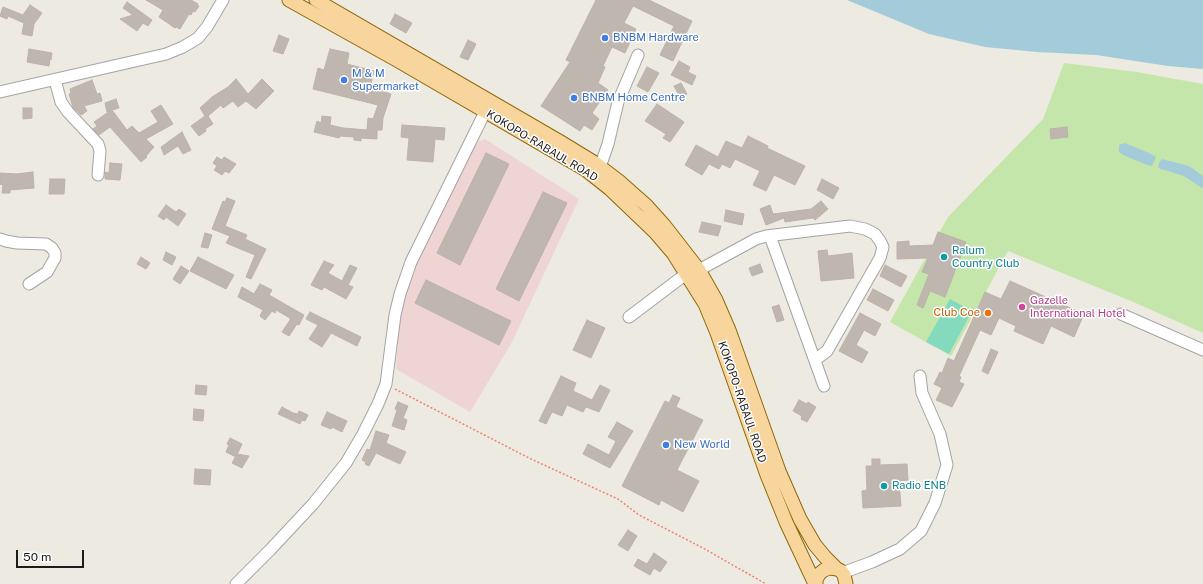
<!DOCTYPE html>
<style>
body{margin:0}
#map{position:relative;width:1203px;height:584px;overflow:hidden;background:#edeae2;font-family:"Public Sans",sans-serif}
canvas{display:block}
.scale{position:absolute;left:16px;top:550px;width:68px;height:18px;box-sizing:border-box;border:2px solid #1c1c1c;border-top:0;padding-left:5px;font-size:12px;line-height:14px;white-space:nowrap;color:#1c1c1c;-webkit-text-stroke:3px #fff;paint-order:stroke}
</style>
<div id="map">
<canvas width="1203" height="584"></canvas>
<div class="scale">50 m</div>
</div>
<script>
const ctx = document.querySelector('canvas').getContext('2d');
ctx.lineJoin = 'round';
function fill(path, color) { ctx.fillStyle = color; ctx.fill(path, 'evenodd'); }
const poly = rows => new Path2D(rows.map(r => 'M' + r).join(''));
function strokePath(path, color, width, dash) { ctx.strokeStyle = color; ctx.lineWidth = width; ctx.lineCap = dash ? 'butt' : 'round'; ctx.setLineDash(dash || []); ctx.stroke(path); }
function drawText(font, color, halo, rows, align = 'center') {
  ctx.font = font + ' "Public Sans",sans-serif'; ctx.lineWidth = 3; ctx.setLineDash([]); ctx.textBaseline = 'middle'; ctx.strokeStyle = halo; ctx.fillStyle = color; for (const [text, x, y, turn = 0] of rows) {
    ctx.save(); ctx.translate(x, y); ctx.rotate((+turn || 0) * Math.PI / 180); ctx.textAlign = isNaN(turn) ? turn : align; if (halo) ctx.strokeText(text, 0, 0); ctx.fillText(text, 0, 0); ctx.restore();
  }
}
fill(poly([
 [485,139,579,199,512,342,470,412,396,369,400,315,407,274,475,143]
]), '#eed4d2');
fill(poly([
 [1064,63,1137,72,1203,84,1203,333,1131,301,1008,251,951,356,890,322,948,217,1043,119]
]), '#c5e6aa');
fill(poly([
 [950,299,972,311,949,354,926,342]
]), '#83dabc');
fill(poly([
 [847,0,1203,0,1203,69,1168,66,1096,55,1037,52,985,47,929,34],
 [1125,143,1149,153,1156,157,1152,166,1147,165,1123,155,1119,152,1119,145],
 [1162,159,1189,166,1203,176,1203,187,1202,188,1184,176,1158,168,1159,163]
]), '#a4cbda');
const building = poly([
 [146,0,191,0,198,4,197,5,199,6,195,12,193,11,191,15,189,14,180,29,176,27,175,28,159,17,163,10,146,0],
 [596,0,649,0,692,21,673,61,660,55,674,26,633,6,624,23,636,29,625,53,612,47,603,66,605,67,598,83,608,90,592,113,599,119,592,130,584,125,580,131,541,106,570,62,566,60,596,0],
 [127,2,152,20,148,26,143,23,137,31,120,19,133,15,123,8,127,2],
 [30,5,42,13,34,24,32,36,22,34,24,23,8,16,7,19,0,16,3,7,23,15,30,5],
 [395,14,412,23,406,33,390,24,395,14],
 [279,35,289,39,283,54,273,51,279,35],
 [468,40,476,44,468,60,460,57,468,40],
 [29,49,52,53,51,60,50,59,49,66,27,62,29,49],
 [330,49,349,53,347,64,374,71,370,87,391,94,383,118,382,130,377,130,377,139,361,138,361,141,354,140,354,137,340,136,339,138,314,132,317,121,321,123,322,116,331,117,330,125,343,128,367,130,368,118,373,119,378,105,313,89,318,68,324,70,330,49],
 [679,61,690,67,688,72,696,76,692,85,671,75,679,61],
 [647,67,659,73,648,92,637,86,647,67],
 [236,79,248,94,262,79,274,91,256,109,246,101,238,107,233,101,223,108,221,105,208,116,213,124,205,129,206,131,199,136,191,126,205,116,200,108,212,97,228,87,236,79],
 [92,80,97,94,100,93,102,101,84,106,87,111,81,115,73,107,69,94,71,93,70,89,92,80],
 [681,83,687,94,680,97,674,86,681,83],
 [116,99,119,108,112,110,127,130,132,126,139,133,158,122,151,111,161,105,173,124,146,139,154,147,146,156,147,157,141,162,110,127,99,135,93,129,97,126,94,122,110,111,107,112,105,103,116,99],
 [657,104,684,122,670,142,663,138,666,134,645,121,657,104],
 [23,108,32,108,32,118,23,119,23,108],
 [402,125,445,128,444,140,435,139,433,162,407,160,409,138,401,137,402,125],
 [1067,127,1068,137,1051,139,1050,129,1067,127],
 [182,132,191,150,183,154,178,146,164,155,161,147,182,132],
 [748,136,768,146,767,148,805,166,795,185,774,175,766,191,753,185,760,171,735,159,730,168,722,164,719,169,709,164,702,175,685,165,696,145,718,157,726,141,742,148,748,136],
 [486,153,509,164,460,265,437,253,486,153],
 [217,157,222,160,224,157,236,164,229,173,225,171,222,175,214,170,217,166,213,163,217,157],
 [110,163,122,164,120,180,105,179,105,172,109,173,110,163],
 [33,172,34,188,10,190,10,193,2,193,3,185,0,184,0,173,17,174,33,172],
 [50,179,65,179,64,194,49,194,50,179],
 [822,179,839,188,833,199,817,190,822,179],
 [543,192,567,203,519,301,496,289,543,192],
 [227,198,235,201,225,226,247,235,245,239,266,249,251,279,246,277,255,255,226,243,230,236,212,229,223,201,225,202,227,198],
 [821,201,828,209,815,220,813,218,785,222,784,218,766,225,760,209,770,205,773,214,811,209,821,201],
 [166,205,176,212,179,209,186,214,178,226,166,217,164,220,158,216,166,205],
 [726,210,744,214,742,225,724,221,726,210],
 [702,222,721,226,718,236,699,232,702,222],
 [938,232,966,242,945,297,930,291,923,308,917,305,929,274,922,272,928,258,897,259,897,242,909,241,909,246,933,245,938,232],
 [205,233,212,235,208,248,201,247,205,233],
 [827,250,828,256,852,253,854,278,821,281,818,251,827,250],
 [166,252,176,257,172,265,163,260,166,252],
 [141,257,150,263,146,269,137,264,141,257],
 [198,257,234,275,226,289,190,271,198,257],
 [324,261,334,265,328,273,342,281,350,265,357,268,348,285,353,287,346,299,324,287,322,290,311,285,324,261],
 [760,264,763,272,752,276,749,268,760,264],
 [885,265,907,276,901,287,880,276,885,265],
 [181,266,189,271,180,284,173,279,181,266],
 [426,280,511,321,499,345,415,303,426,280],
 [1010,281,1084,314,1074,337,1051,326,1043,344,1014,331,1016,326,999,318,991,335,980,330,959,376,961,377,959,382,964,384,952,407,936,400,942,388,934,384,940,372,942,373,948,358,954,361,985,292,1001,299,1010,281],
 [260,284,272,290,269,295,304,315,299,325,297,324,289,336,282,332,290,320,290,318,276,310,275,313,272,311,265,320,260,316,263,310,238,297,242,287,254,294,260,284],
 [873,289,894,300,888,311,867,300,873,289],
 [779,305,784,320,777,322,772,307,779,305],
 [310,312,361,337,357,346,331,333,322,347,309,339,318,325,306,319,310,312],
 [860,313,881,324,875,336,864,330,856,345,868,352,862,363,839,351,860,313],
 [587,320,605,328,591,358,573,350,587,320],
 [991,349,998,352,988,374,982,371,991,349],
 [561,376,576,383,573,391,592,400,600,385,610,390,599,412,586,407,583,412,567,405,562,416,552,412,546,424,539,421,561,376],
 [196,385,207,386,206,395,195,394,196,385],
 [673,395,680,398,676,407,703,420,677,470,699,481,683,512,661,500,659,505,622,486,665,401,669,403,673,395],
 [799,400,807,404,808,402,816,407,807,422,801,419,802,416,793,411,799,400],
 [398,402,408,406,403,418,407,420,404,430,392,426,397,410,395,409,398,402],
 [282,407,293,413,298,414,299,411,308,415,305,421,302,420,300,424,278,414,282,407],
 [194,409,204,410,203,421,193,420,194,409],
 [327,412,347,421,342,432,332,427,331,429,321,425,327,412],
 [617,422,633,431,610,468,583,454,588,444,609,455,616,441,608,437,617,422],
 [376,431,389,435,386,443,406,452,400,464,376,453,369,466,365,464,366,462,362,460,367,449,370,450,376,431],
 [230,438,242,444,236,457,226,452,229,445,227,444,230,438],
 [237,454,249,456,242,468,232,463,237,454],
 [872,459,880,459,880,465,907,464,908,480,899,481,901,506,863,508,862,491,867,490,866,466,872,466,872,459],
 [195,469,211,470,210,485,194,484,195,469],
 [628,530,637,536,628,551,618,545,628,530],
 [654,553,667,562,660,572,654,568,650,575,634,566,638,559,647,564,654,553]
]);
fill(building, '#beb6af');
strokePath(building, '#beb2a6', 1);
const minor = poly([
 [55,80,61,102,68,112,98,144,100,151,98,175],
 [0,92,166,54,183,47,198,38,207,27,223,0],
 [600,167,608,144,618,102,638,55],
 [770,236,824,386],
 [0,239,6,241,17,243,46,244,52,248,55,253,55,258,47,272,29,284],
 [699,270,756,239,766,236,850,226,865,229,875,234,880,241,883,247,880,258,827,351,815,360],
 [1121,314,1203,350],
 [629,317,686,274],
 [842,573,872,562,900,549,921,531,935,503,947,465,940,434,922,393,920,376],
 [236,584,270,550,313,504,346,463,363,434,378,404,386,384,395,315,400,294,411,262,485,112]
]);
const major = poly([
 [289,0,395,59,586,170,610,189,655,232,673,253,705,304,717,333,767,475,786,522,815,584],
 [316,0,559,141,595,163,620,182,646,205,664,225,699,270,716,300,729,330,779,471,800,519,815,545,825,557,837,569],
 [816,584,816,580,819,574,824,570,830,568,837,569,841,571,844,575,846,584]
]);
strokePath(minor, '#a3a3a3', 13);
strokePath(major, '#8f6806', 15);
strokePath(poly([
 [395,389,531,459,618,499,639,515,703,548,766,584]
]), '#f4826d', 1.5, [2, 2]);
strokePath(minor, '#fff', 11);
strokePath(major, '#f8d59d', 13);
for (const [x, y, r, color] of [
 [605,38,4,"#3f7fe0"],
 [344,80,4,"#3f7fe0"],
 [574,98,4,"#3f7fe0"],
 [944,257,4,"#0f9aa8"],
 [1022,307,4,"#d1479c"],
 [988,313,4,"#e8710a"],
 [666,445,4,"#3f7fe0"],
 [884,486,4,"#0f9aa8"]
]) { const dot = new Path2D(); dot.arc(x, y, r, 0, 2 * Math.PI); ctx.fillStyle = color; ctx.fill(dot); strokePath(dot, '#fff', 1.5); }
drawText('11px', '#366cbe', '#fff', [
 ["BNBM Hardware",613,38],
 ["M & M",352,74],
 ["Supermarket",352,87],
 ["BNBM Home Centre",582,98],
 ["New World",674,445]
], 'left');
drawText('11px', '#1c1c1c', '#fff', [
 ["KOKOPO-RABAUL ROAD",542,146,31],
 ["KOKOPO-RABAUL ROAD",742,402,71]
]);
drawText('11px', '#0d838f', '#fff', [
 ["Ralum",952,251],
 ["Country Club",952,264],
 ["Radio ENB",892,486]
], 'left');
drawText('11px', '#b23c85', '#fff', [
 ["Gazelle",1030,301],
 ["International Hotel",1030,314]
], 'left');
drawText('11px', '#c56008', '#fff', [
 ["Club Coe",980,313]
], 'right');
</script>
